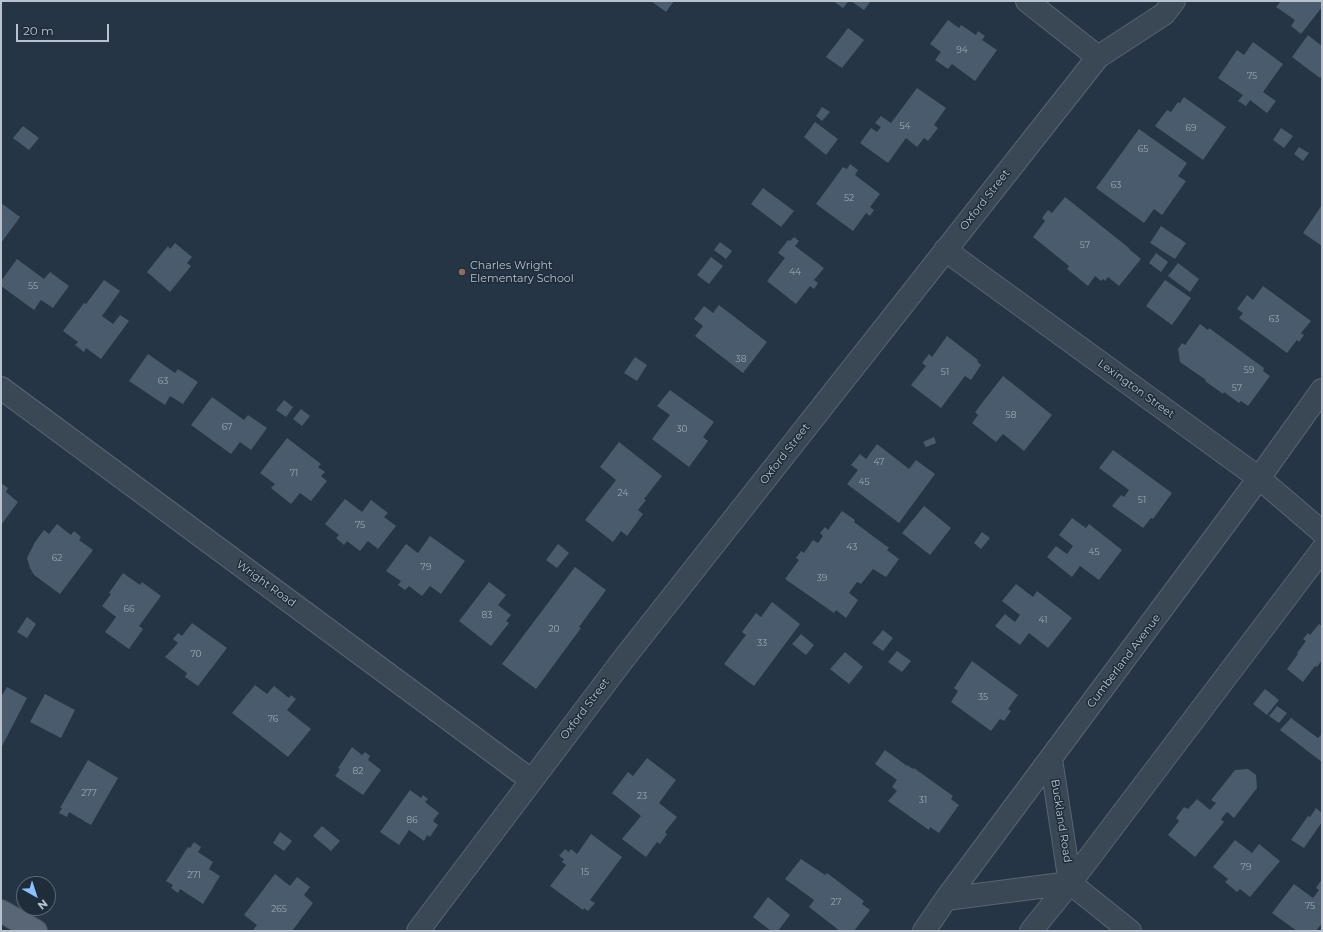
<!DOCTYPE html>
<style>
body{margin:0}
#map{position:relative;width:1323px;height:932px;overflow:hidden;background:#253546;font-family:Montserrat,sans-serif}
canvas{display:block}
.frame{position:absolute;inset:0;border:2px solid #b8c2ce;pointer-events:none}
.north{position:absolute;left:16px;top:876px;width:40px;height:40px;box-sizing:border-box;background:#1f2c3a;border:1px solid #5c6875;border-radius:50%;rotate:141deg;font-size:11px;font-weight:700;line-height:16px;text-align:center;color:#b8c2ce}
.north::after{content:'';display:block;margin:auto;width:14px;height:18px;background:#8cc0ff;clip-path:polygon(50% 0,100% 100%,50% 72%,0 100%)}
.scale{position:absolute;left:16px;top:24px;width:93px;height:18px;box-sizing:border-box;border:2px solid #b8c2ce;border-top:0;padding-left:5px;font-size:12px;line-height:14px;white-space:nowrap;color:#b8c2ce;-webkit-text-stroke:3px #1f2c3a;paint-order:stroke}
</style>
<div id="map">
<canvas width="1323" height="932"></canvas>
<div class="frame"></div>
<div class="north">N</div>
<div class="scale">20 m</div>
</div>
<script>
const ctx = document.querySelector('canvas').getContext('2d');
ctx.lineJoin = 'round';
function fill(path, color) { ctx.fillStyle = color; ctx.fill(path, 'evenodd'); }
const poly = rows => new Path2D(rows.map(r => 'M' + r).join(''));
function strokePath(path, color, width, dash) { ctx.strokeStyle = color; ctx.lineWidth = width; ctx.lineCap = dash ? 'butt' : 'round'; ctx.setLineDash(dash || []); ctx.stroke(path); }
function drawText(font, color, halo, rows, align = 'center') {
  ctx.font = font + ' Montserrat,sans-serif'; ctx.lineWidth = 3; ctx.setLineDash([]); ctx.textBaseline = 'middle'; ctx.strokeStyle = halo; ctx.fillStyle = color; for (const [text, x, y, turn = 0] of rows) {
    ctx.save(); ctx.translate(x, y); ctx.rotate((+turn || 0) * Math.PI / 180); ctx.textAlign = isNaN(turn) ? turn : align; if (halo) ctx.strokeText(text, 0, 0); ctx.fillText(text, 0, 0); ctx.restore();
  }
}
fill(poly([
 [651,1,674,1,666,12],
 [833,1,849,1,843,8],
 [851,1,871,1,864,10],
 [1281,1,1322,1,1322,7,1301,34,1291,26,1295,20,1276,7],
 [948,20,959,28,961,25,976,35,978,31,985,36,982,40,997,50,975,81,952,64,948,69,935,60,941,52,930,44],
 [848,28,864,40,842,68,826,57],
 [1308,35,1322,46,1322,75,1320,78,1292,57],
 [1253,42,1283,64,1263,92,1276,101,1267,113,1250,100,1246,106,1238,101,1243,95,1218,78,1237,50,1244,55],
 [917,88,946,108,934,125,938,128,928,141,924,138,917,147,906,138,888,163,860,143,871,128,877,132,881,127,875,123,881,116,891,123],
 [1184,97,1226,127,1203,160,1155,126,1167,110,1171,112,1178,102,1180,103],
 [822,107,830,112,822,121,816,116],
 [815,122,838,139,826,155,804,137],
 [23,126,39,138,29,150,13,138],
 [1281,128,1293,136,1284,148,1273,140],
 [1139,129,1187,163,1178,176,1186,181,1162,215,1154,209,1144,223,1096,188],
 [1299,147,1309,153,1303,161,1294,154],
 [850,164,858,170,855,175,880,194,870,207,874,210,870,216,866,213,853,231,816,204,843,167,847,169],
 [763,188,794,211,781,227,751,204],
 [1065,197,1129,248,1129,249,1141,259,1119,286,1108,277,1105,281,1103,279,1101,281,1095,276,1088,286,1067,269,1069,266,1033,237,1045,221,1042,218,1048,210,1052,213],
 [1,203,20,217,1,243],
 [1322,205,1322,246,1303,233],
 [1161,226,1186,243,1175,259,1150,243],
 [794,237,799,241,795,246,824,268,814,280,818,283,814,289,810,286,796,304,767,281,785,258,778,253,788,240,790,241],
 [720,242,732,251,726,259,714,250],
 [175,243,192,257,187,263,191,266,170,292,147,272,168,246,170,249],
 [1156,253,1168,262,1161,272,1149,263],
 [711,257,723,266,709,284,697,275],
 [17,259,44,279,50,272,69,286,53,308,41,300,34,310,1,286,1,281],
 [1178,263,1199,279,1190,292,1168,276],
 [104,280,120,291,102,316,113,324,120,315,129,321,101,359,86,348,84,352,75,345,78,342,63,331,84,303,86,304],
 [1165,280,1191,298,1172,325,1146,306],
 [1263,286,1311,321,1301,333,1304,335,1299,342,1297,340,1287,353,1239,318,1243,313,1237,309,1247,295,1253,300],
 [719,305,767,342,743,373,695,336,703,326,694,319,704,306,713,313],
 [1200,324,1208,330,1209,328,1264,368,1263,371,1270,376,1248,406,1241,401,1239,403,1224,392,1223,394,1205,381,1206,380,1180,362,1178,349,1182,343,1185,345],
 [947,336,978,360,977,361,981,365,971,380,965,376,941,408,911,385,926,366,922,363,929,354,932,357],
 [148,354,175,373,178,369,198,382,183,404,170,396,165,405,129,381],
 [635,357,647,365,637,381,624,373],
 [1003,376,1052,415,1024,451,1003,434,996,442,972,423,978,415,975,412],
 [670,390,714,422,703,437,708,441,689,467,652,439,670,415,657,406],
 [212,397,244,420,248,415,267,428,251,450,240,442,231,454,191,425],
 [284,400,293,407,286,417,276,410],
 [301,409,310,416,302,426,293,419],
 [934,437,936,443,926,447,923,442],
 [287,438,321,464,318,467,325,472,321,476,327,481,311,501,300,493,291,504,271,488,275,484,260,473],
 [619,442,662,476,644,499,646,500,638,510,643,514,627,536,621,531,613,542,585,520,616,480,600,467],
 [877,444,909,469,916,460,935,474,899,523,847,484,858,470,851,465,860,454,866,459],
 [1113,450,1172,493,1153,519,1151,518,1143,528,1112,506,1121,495,1124,497,1129,490,1099,468],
 [1,483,8,488,6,492,18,502,1,525],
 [345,499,362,512,371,500,388,513,384,517,396,526,378,549,368,541,360,551,347,541,344,545,336,538,339,535,325,524],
 [924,506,951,528,930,555,902,533],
 [842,511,855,520,854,522,889,548,887,550,899,559,886,577,873,569,861,584,857,582,849,593,858,600,846,618,836,610,834,613,785,579,799,560,796,558,801,551,804,553,813,540,818,543,823,536,820,533,825,527,828,530],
 [1072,518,1086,528,1089,524,1122,550,1099,580,1080,566,1072,577,1047,557,1056,546,1067,554,1073,546,1059,535],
 [57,524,71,535,74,531,81,537,79,540,93,550,60,594,34,575,30,568,27,558,35,542,44,530,49,534],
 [982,532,990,538,981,549,974,543],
 [430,536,465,561,441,594,430,586,422,596,409,586,405,590,398,585,401,581,386,571,406,544,418,553],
 [558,544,569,553,557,568,546,560],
 [575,567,606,590,579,627,581,628,536,689,502,664],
 [123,573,140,585,142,582,161,596,139,626,143,629,129,649,105,632,116,617,102,606,111,594,109,593],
 [489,582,506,595,498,605,511,615,506,621,509,623,491,646,459,621],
 [1016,584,1033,597,1037,591,1072,618,1048,648,1029,633,1020,645,995,626,1005,614,1015,622,1020,615,1002,601],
 [772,602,800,624,754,686,724,664,746,635,742,632,756,613,761,617],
 [27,617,36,624,27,638,17,632],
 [192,623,227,648,198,686,185,677,187,673,165,657,178,643,173,639,178,633,182,636],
 [1319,624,1322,626,1322,660,1317,667,1315,666,1303,682,1287,669,1298,654,1297,653,1306,641,1303,639,1308,633,1310,635],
 [883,630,893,638,883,651,872,643],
 [801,634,814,645,806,655,792,644],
 [897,651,911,661,902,672,888,662],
 [845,652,863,667,849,684,830,669],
 [972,661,1018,695,1008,709,1011,711,1004,721,1000,719,991,731,951,702,958,691,954,688],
 [255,685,267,694,274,686,289,698,291,695,296,699,287,710,311,729,288,757,232,713],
 [7,687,27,698,1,748,1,697],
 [1265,689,1279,700,1267,715,1253,704],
 [45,694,75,710,61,738,30,722],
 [1277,706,1287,713,1279,723,1269,716],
 [1291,718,1318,738,1322,734,1322,762,1280,730],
 [352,747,362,755,365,752,370,756,368,760,381,770,363,795,335,776,340,769,338,768],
 [885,750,907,766,907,765,913,769,914,768,953,796,951,799,959,805,939,833,930,827,929,830,888,801,897,791,892,787,897,780,875,764],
 [647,758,676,780,659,803,677,817,665,832,667,834,660,844,657,842,646,857,622,839,641,816,612,793,628,772,633,776],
 [88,760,118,778,91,825,69,812,67,817,59,813,62,808,60,808],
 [1248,769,1256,775,1257,788,1234,818,1227,812,1221,819,1224,822,1195,857,1168,835,1179,821,1176,818,1184,807,1188,809,1197,799,1210,810,1216,803,1211,800,1235,770],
 [410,790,421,798,423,795,428,799,425,802,439,813,433,821,438,825,430,837,427,835,424,841,409,830,399,845,380,832],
 [1316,808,1322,813,1322,822,1304,848,1291,840,1308,816,1310,817],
 [322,826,340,841,331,851,313,836],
 [280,832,292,841,284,851,273,843],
 [591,834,622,857,590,900,595,903,588,911,584,908,583,910,550,886,566,865,562,862,564,859,559,856,565,849,569,852,571,849,577,854],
 [1235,840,1252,853,1259,844,1280,861,1250,897,1240,889,1237,892,1225,882,1228,879,1213,867],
 [194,842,201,847,198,852,213,862,209,869,220,876,203,904,180,889,178,893,171,888,173,885,166,881,188,847,190,848],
 [801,859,825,875,827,873,864,901,862,904,870,910,854,931,840,931,809,907,814,900,785,879],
 [275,874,290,886,297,877,310,887,304,895,313,903,292,931,254,931,253,930,257,925,244,915],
 [1322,879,1322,923,1316,931,1297,931,1272,913,1294,884,1313,898,1319,890,1316,888],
 [768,897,790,915,778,931,771,931,753,917]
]), '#495b6c');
const minor = poly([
 [1027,1,1098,57],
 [945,250,1259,478,1322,532],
 [1,388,531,780],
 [1051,759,1070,883,1130,931],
 [946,899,1070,883],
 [418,931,625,657,1098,57,1164,14,1174,1],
 [924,931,946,899,1259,478,1322,390],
 [1031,931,1070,883,1322,550]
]);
const primary = poly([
 [1,911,36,931]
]);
strokePath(minor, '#596572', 24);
strokePath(primary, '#44505e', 24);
strokePath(minor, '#3a4755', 22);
strokePath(primary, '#586675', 22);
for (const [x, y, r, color] of [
 [462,272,4,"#8d6e63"]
]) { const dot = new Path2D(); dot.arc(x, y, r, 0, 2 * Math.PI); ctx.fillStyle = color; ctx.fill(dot); strokePath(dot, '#1f2c3a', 1.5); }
drawText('9px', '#9ca8b6', null, [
 ["94",962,50],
 ["75",1252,76],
 ["54",905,126],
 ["69",1191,128],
 ["65",1143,149],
 ["63",1116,185],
 ["52",849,198],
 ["57",1085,245],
 ["44",795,272],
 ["55",33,286],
 ["63",1274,319],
 ["38",741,359],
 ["59",1249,370],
 ["51",945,372],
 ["63",163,381],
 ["57",1237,388],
 ["58",1011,415],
 ["67",227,427],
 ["30",682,429],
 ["47",879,462],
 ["71",294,473],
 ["45",864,482],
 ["24",623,493],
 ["51",1142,500],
 ["75",360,525],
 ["43",852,547],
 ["45",1094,552],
 ["62",57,558],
 ["79",426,567],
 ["39",822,578],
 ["66",129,609],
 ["83",487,615],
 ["41",1043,620],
 ["20",554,629],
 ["33",762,643],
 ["70",196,654],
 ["35",983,697],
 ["76",273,719],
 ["82",358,771],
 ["277",89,793],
 ["23",642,796],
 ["31",923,800],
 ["86",412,820],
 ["79",1246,867],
 ["15",585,872],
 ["271",194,875],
 ["27",836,902],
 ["75",1310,906],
 ["265",279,909]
]);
drawText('11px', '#b8c2ce', '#1f2c3a', [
 ["Oxford Street",985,200,-52],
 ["Lexington Street",1136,389,36],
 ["Oxford Street",785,454,-52],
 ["Wright Road",266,584,36],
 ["Cumberland Avenue",1124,661,-53],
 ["Oxford Street",585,709,-53],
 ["Buckland Road",1061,821,81]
]);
drawText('11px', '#b8c2ce', '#1f2c3a', [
 ["Charles Wright",470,266],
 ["Elementary School",470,279]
], 'left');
</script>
